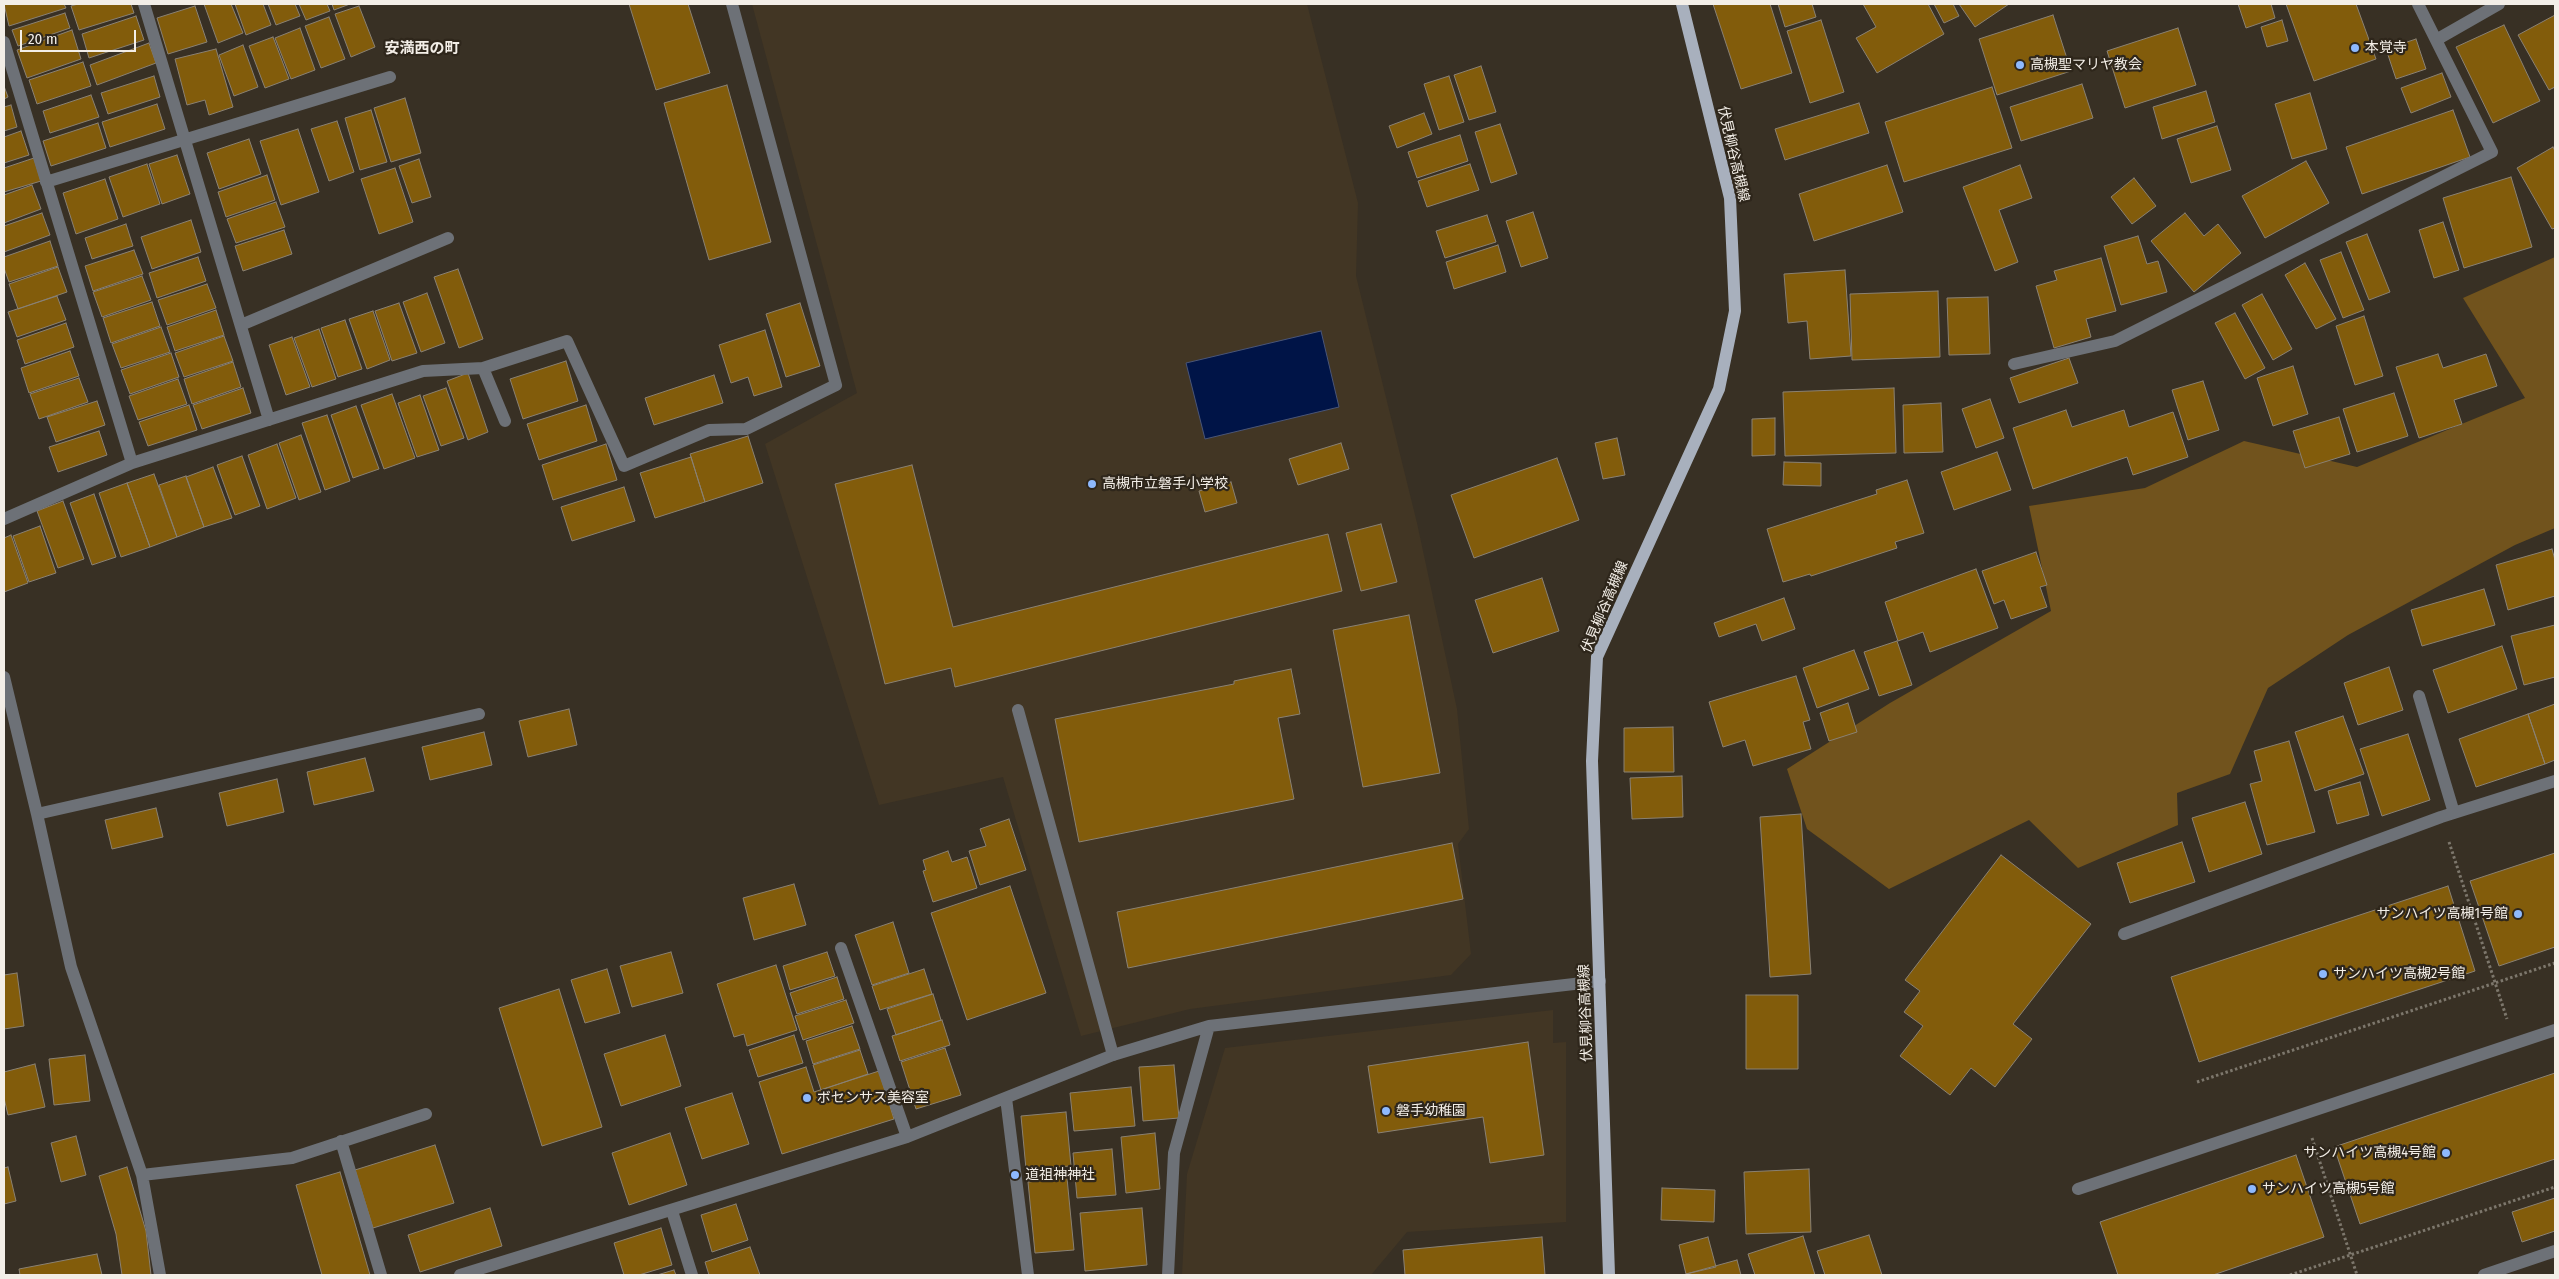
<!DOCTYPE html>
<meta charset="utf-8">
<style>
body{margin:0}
#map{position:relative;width:2559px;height:1279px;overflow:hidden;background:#383024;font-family:"Fira Sans Condensed",sans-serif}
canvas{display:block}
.frame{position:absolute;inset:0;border:5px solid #f3eee7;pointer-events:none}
.scale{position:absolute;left:20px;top:30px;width:116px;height:22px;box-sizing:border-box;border:2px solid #f3eee7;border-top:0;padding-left:6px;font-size:15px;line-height:18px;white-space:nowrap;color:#f3eee7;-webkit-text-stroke:4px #2e261b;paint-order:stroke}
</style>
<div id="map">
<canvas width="2559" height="1279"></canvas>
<div class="frame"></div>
<div class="scale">20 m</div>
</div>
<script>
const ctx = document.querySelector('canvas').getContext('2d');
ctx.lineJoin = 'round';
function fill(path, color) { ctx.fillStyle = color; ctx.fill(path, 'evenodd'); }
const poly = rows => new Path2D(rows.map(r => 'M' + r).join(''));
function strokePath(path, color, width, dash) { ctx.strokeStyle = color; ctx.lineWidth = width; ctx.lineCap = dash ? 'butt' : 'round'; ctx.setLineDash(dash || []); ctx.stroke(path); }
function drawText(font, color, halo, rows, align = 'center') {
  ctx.font = font + ' "Fira Sans Condensed","Noto Sans JP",sans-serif'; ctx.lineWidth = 4.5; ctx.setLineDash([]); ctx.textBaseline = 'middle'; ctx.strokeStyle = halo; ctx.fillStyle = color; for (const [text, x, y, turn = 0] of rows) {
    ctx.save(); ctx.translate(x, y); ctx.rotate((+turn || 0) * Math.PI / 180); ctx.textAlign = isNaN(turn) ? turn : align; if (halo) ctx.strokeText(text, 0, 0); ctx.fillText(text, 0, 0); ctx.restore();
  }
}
fill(poly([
 [752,4,1307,4,1358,203,1356,276,1417,523,1457,709,1469,829,1458,844,1471,954,1451,975,1190,1009,1081,1036,1003,777,879,805,765,444,857,393],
 [1553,1010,1553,1043,1566,1042,1566,1222,1407,1232,1371,1275,1182,1275,1187,1174,1225,1048]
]), '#423624');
fill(poly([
 [2555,257,2555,528,2515,545,2348,635,2268,688,2230,774,2177,793,2178,825,2078,868,2029,820,1889,889,1807,829,1787,769,1890,703,2051,611,2029,506,2145,488,2244,441,2357,467,2525,398,2463,298]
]), '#71531d');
const water = poly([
 [1321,331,1339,407,1205,439,1186,363,1321,331]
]);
fill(water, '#001447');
strokePath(water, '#495577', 1);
const building = poly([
 [4,4,64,4,66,8,9,26,4,4],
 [78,4,131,4,134,13,79,30,71,6,78,4],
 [204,4,231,4,243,33,218,43,204,4],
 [235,4,263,4,271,25,246,35,235,4],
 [268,4,295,4,300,16,276,25,268,4],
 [299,4,327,4,330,11,306,20,299,4],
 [332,4,350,4,334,10,332,4],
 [629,4,688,4,710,73,656,90,629,4],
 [1713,4,1770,4,1792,73,1741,89,1713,4],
 [1778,4,1812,4,1816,17,1785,27,1778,4],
 [1863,4,1928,4,1944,34,1877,73,1856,38,1876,27,1863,4],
 [1934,4,1953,4,1959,16,1944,23,1934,4],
 [1959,4,2009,4,1975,27,1959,4],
 [2238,4,2271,4,2275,18,2246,28,2238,4],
 [2286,4,2356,4,2376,59,2314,81,2286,4],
 [195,6,207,42,168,54,157,18,195,6],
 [359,6,375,47,351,57,335,14,359,6],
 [65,13,70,28,18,46,12,30,65,13],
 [2053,15,2071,71,1997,95,1979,39,2053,15],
 [2555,15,2555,87,2549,90,2518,35,2555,15],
 [136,16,144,40,89,58,82,34,136,16],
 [329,17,345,59,321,68,305,26,329,17],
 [1821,20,1844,92,1810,103,1787,31,1821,20],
 [2282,20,2288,41,2267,47,2261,27,2282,20],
 [2504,25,2540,101,2493,123,2456,47,2504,25],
 [300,28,315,70,291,79,275,38,300,28],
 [2178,28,2196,85,2125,108,2107,51,2178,28],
 [72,30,81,59,27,78,17,50,72,30],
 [273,37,289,79,265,88,249,46,273,37],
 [2416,39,2426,69,2396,79,2386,49,2416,39],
 [149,43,156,63,97,85,90,65,149,43],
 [243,45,258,87,234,96,219,55,243,45],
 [216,49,233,107,209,115,205,100,187,105,175,59,216,49],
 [83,62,91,86,37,104,29,80,83,62],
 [1481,66,1496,112,1469,120,1454,75,1481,66],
 [2442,73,2451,97,2411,113,2401,88,2442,73],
 [154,76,160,97,108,114,101,93,154,76],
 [1449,76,1464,122,1439,130,1424,84,1449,76],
 [2082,84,2093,118,2021,141,2010,107,2082,84],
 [727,85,771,242,709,260,664,103,727,85],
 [4,86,8,97,4,99,4,86],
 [1992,87,2012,148,1904,182,1885,122,1992,87],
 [2206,91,2215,122,2162,139,2153,107,2206,91],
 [2310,93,2327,149,2292,159,2275,104,2310,93],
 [91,95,99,117,50,133,43,111,91,95],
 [405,98,421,153,391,162,374,108,405,98],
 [1859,103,1869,133,1785,160,1775,129,1859,103],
 [157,104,165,129,110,147,102,122,157,104],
 [11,105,17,127,4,131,4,107,11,105],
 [371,110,387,162,360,170,345,118,371,110],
 [2453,110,2470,157,2362,194,2346,147,2453,110],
 [1424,113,1432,134,1397,148,1389,126,1424,113],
 [337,121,354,172,329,181,311,129,337,121],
 [98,123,106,148,51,166,43,141,98,123],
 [1500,124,1517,174,1491,183,1475,132,1500,124],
 [2217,126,2231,170,2191,183,2177,139,2217,126],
 [298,129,319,192,281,205,260,141,298,129],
 [21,131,29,155,4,163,4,137,21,131],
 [1460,135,1468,161,1417,178,1408,152,1460,135],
 [249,139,261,174,219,189,207,153,249,139],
 [2553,147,2555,151,2555,228,2552,229,2517,168,2553,147],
 [177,155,190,194,162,204,149,164,177,155],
 [34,158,41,181,4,192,4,168,34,158],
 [419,159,431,197,412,203,399,166,419,159],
 [2306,161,2329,203,2265,238,2242,196,2306,161],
 [147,164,160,204,123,217,109,177,147,164],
 [1470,164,1479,190,1427,207,1418,181,1470,164],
 [1887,165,1903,212,1814,241,1799,194,1887,165],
 [2020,165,2032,198,1999,210,2018,262,1995,271,1963,187,2020,165],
 [395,168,413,222,379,234,361,179,395,168],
 [267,175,275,200,226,217,218,192,267,175],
 [2511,177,2532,247,2464,268,2443,198,2511,177],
 [2134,178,2156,206,2132,224,2111,197,2134,178],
 [105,179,118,219,76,234,63,193,105,179],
 [32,185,41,209,4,223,4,195,32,185],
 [276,202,285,227,236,243,227,219,276,202],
 [1533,212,1548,258,1521,267,1506,221,1533,212],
 [42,213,50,235,4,252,4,226,42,213],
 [2185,213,2204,236,2218,224,2241,253,2194,292,2151,241,2185,213],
 [1487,215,1496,242,1445,258,1436,231,1487,215],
 [191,220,201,252,152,269,141,237,191,220],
 [2443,222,2459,270,2434,278,2419,230,2443,222],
 [126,224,133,246,92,259,85,238,126,224],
 [284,230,292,254,243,271,235,246,284,230],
 [2367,234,2390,292,2369,300,2346,242,2367,234],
 [2138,236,2147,264,2158,261,2167,292,2121,305,2104,246,2138,236],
 [50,241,58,266,9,282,4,268,4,257,50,241],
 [1498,245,1506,272,1454,289,1446,262,1498,245],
 [134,250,143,274,93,291,85,266,134,250],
 [2341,252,2364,310,2343,318,2320,260,2341,252],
 [198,257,206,281,157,298,149,273,198,257],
 [2101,258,2116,311,2086,319,2091,337,2054,348,2036,286,2057,280,2054,271,2101,258],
 [2305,263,2336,319,2316,329,2285,275,2305,263],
 [58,267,67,292,18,309,9,284,58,267],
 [458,269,483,339,459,348,434,277,458,269],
 [1845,270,1851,356,1810,359,1807,321,1788,323,1784,274,1845,270],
 [142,276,151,300,102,317,93,292,142,276],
 [207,284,216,308,167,325,158,300,207,284],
 [1938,291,1940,357,1852,360,1850,294,1938,291],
 [427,293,445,343,421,352,403,302,427,293],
 [2262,294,2292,349,2273,360,2242,305,2262,294],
 [57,296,66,320,17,337,8,312,57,296],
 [1988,297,1990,354,1949,355,1947,298,1988,297],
 [152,302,160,326,111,343,103,318,152,302],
 [399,303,417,353,392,361,375,311,399,303],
 [800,303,820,366,786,377,766,314,800,303],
 [216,310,224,335,175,351,167,327,216,310],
 [373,311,390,360,367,369,349,319,373,311],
 [2235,313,2265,368,2245,379,2215,323,2235,313],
 [2364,316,2383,376,2355,385,2336,326,2364,316],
 [345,320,362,369,338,377,321,328,345,320],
 [66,323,74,347,25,364,17,340,66,323],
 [161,327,170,352,121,368,112,344,161,327],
 [319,329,336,379,312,387,294,338,319,329],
 [765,330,782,387,754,396,748,377,731,383,719,345,765,330],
 [224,336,233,361,184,377,175,353,224,336],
 [292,337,310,387,286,395,269,345,292,337],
 [70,351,79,376,29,393,21,368,70,351],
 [171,353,179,377,130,394,121,370,171,353],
 [2438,354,2443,368,2486,354,2497,386,2454,400,2462,424,2419,438,2396,367,2438,354],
 [2069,358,2078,383,2019,403,2010,378,2069,358],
 [566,361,578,401,523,419,510,379,566,361],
 [233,362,241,387,192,404,184,379,233,362],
 [2293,366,2308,414,2273,426,2257,378,2293,366],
 [468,373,488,432,468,440,447,381,468,373],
 [714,375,723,403,654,425,645,398,714,375],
 [79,378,88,402,39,419,30,394,79,378],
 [178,379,187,404,138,420,129,396,178,379],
 [2203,381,2219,430,2188,440,2172,390,2203,381],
 [243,388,251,413,202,429,193,405,243,388],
 [446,388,464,438,441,446,423,396,446,388],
 [1894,388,1896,453,1785,456,1783,392,1894,388],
 [2394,393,2408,436,2357,452,2343,409,2394,393],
 [392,394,415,458,384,469,361,405,392,394],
 [420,395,439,450,417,457,398,403,420,395],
 [1990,399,2004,438,1976,448,1962,409,1990,399],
 [97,401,105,425,56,442,47,417,97,401],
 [1941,403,1943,452,1904,453,1903,405,1941,403],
 [189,405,197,430,148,446,139,422,189,405],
 [586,405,597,441,539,460,527,424,586,405],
 [356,406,379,469,353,478,331,415,356,406],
 [2066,410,2072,427,2124,410,2129,427,2173,412,2188,457,2133,475,2127,457,2033,489,2013,428,2066,410],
 [327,415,350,481,325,490,302,423,327,415],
 [2339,417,2350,454,2305,468,2293,431,2339,417],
 [1775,418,1775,455,1752,456,1752,419,1775,418],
 [99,431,107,455,58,472,49,447,99,431],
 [301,435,321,492,299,500,279,443,301,435],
 [748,436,763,483,705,502,690,454,748,436],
 [1617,438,1625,475,1603,479,1595,443,1617,438],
 [1341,443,1349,469,1298,485,1289,459,1341,443],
 [277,444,296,498,267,509,248,455,277,444],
 [606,444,617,480,553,500,542,465,606,444],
 [1997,452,2011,490,1954,510,1941,472,1997,452],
 [242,456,260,506,235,515,217,465,242,456],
 [691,457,705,502,655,518,640,473,691,457],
 [1557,458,1579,520,1474,558,1451,495,1557,458],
 [1784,462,1821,463,1821,486,1783,485,1784,462],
 [912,465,953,627,1328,534,1342,591,955,687,951,668,885,684,835,484,912,465],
 [213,467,232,518,204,527,186,477,213,467],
 [154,474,177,537,150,547,127,483,154,474],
 [186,476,204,527,177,537,159,485,186,476],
 [1907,480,1924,533,1895,542,1897,548,1811,576,1810,574,1783,582,1767,529,1877,494,1876,490,1907,480],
 [1231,482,1237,503,1205,512,1199,491,1231,482],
 [127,483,150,547,121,557,99,493,127,483],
 [624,487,635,521,572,541,561,507,624,487],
 [94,494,116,557,92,565,70,503,94,494],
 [63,501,84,559,58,568,37,511,63,501],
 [1381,524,1397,582,1361,591,1346,533,1381,524],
 [40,526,56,573,29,582,13,536,40,526],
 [11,535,28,583,4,592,4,538,11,535],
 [2552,549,2555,560,2555,596,2508,610,2496,565,2552,549],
 [2036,552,2047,585,2040,587,2047,607,2011,619,2004,600,1994,604,1982,571,2036,552],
 [1976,569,1998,628,1930,652,1923,632,1898,641,1885,602,1976,569],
 [1542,578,1559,631,1493,653,1475,600,1542,578],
 [2484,589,2495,625,2422,646,2411,610,2484,589],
 [1784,598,1795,629,1762,641,1756,624,1719,637,1714,623,1784,598],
 [1409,615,1440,773,1363,787,1333,630,1409,615],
 [2555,625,2555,677,2524,685,2511,636,2555,625],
 [1897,641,1912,685,1879,696,1864,652,1897,641],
 [2502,646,2517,689,2448,713,2433,670,2502,646],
 [1854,650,1869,689,1817,708,1803,668,1854,650],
 [2389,667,2403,710,2358,725,2344,683,2389,667],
 [1291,669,1300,714,1278,718,1294,799,1079,842,1055,719,1234,684,1234,681,1291,669],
 [1796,676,1810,720,1803,722,1811,749,1753,766,1745,740,1723,747,1709,702,1796,676],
 [1848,703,1857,732,1829,741,1820,713,1848,703],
 [2555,704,2555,760,2545,764,2528,714,2555,704],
 [569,709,577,745,528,757,519,721,569,709],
 [2528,714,2545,764,2476,787,2459,739,2528,714],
 [2343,716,2364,774,2315,791,2295,732,2343,716],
 [1673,727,1674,772,1624,772,1624,728,1673,727],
 [484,732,492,765,430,780,422,747,484,732],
 [2408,734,2430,800,2382,816,2360,749,2408,734],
 [2289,741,2315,832,2267,845,2250,784,2262,781,2254,751,2289,741],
 [365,758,374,791,314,805,307,772,365,758],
 [1682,776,1683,817,1632,819,1630,778,1682,776],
 [277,779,284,812,227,826,219,793,277,779],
 [2360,782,2369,815,2337,824,2328,791,2360,782],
 [2245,802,2262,854,2209,872,2192,818,2245,802],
 [156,808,163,837,112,849,105,820,156,808],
 [1801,814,1811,974,1770,977,1760,817,1801,814],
 [1009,819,1026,870,980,885,969,851,986,846,980,829,1009,819],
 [2182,842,2195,882,2130,903,2117,863,2182,842],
 [1452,843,1463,899,1128,968,1117,912,1452,843],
 [948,851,952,862,967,857,977,888,933,902,923,871,926,870,923,860,948,851],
 [2555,853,2555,947,2499,966,2470,881,2555,853],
 [2001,855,2091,924,2013,1024,2032,1039,1995,1087,1971,1068,1950,1095,1900,1056,1923,1026,1904,1012,1920,991,1905,980,2001,855],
 [794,884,806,925,754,940,743,898,794,884],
 [1010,886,1046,993,967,1020,931,913,1010,886],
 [2448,886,2475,971,2199,1062,2171,977,2448,886],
 [893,922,909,973,872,985,855,935,893,922],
 [671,952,683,993,632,1007,620,966,671,952],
 [827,952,835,976,790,990,783,966,827,952],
 [776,965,797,1030,747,1046,744,1034,734,1037,717,984,776,965],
 [607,969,620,1013,585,1023,571,980,607,969],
 [924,969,932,994,880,1010,872,986,924,969],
 [17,973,24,1026,4,1029,4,975,17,973],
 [837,977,844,999,797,1014,790,993,837,977],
 [559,989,602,1127,542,1146,499,1008,559,989],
 [933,994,941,1020,896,1035,887,1009,933,994],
 [1746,995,1798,995,1798,1069,1746,1069,1746,995],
 [846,1000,854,1023,803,1040,795,1016,846,1000],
 [942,1020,950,1045,900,1061,892,1036,942,1020],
 [852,1026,860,1049,813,1064,806,1041,852,1026],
 [665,1035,681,1086,621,1106,604,1054,665,1035],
 [794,1035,803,1063,758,1077,749,1050,794,1035],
 [1528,1042,1544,1155,1490,1163,1483,1117,1378,1133,1368,1066,1528,1042],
 [945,1048,961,1095,916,1109,901,1062,945,1048],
 [860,1050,868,1074,821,1090,813,1065,860,1050],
 [85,1055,90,1101,54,1105,49,1059,85,1055],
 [35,1064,45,1107,8,1115,4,1098,4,1072,35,1064],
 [1174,1065,1179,1118,1143,1121,1139,1067,1174,1065],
 [806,1067,814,1092,879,1071,894,1119,782,1154,759,1082,806,1067],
 [2555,1073,2555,1159,2360,1224,2334,1147,2555,1073],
 [1131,1087,1135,1126,1074,1131,1070,1093,1131,1087],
 [732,1093,749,1144,702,1159,685,1108,732,1093],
 [1066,1112,1071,1166,1026,1169,1021,1116,1066,1112],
 [670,1133,687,1185,629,1205,612,1153,670,1133],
 [1155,1133,1160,1189,1126,1193,1121,1137,1155,1133],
 [76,1136,86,1175,61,1182,51,1143,76,1136],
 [435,1145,454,1203,373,1228,355,1170,435,1145],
 [1112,1149,1116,1195,1077,1198,1073,1153,1112,1149],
 [2296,1155,2324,1237,2213,1275,2118,1275,2100,1222,2296,1155],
 [8,1167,16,1201,4,1204,4,1168,8,1167],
 [127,1167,146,1231,151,1275,122,1275,116,1234,99,1176,127,1167],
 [1809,1169,1811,1232,1746,1234,1744,1172,1809,1169],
 [340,1172,370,1275,322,1275,296,1185,340,1172],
 [1067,1178,1074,1250,1035,1253,1028,1182,1067,1178],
 [1662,1188,1715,1190,1714,1222,1661,1220,1662,1188],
 [2555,1198,2555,1231,2522,1242,2512,1212,2555,1198],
 [736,1204,748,1240,712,1252,701,1215,736,1204],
 [490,1208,502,1246,420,1272,408,1235,490,1208],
 [1142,1208,1147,1265,1085,1271,1080,1213,1142,1208],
 [661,1228,672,1265,639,1275,624,1275,614,1243,661,1228],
 [1869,1235,1882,1275,1825,1275,1817,1251,1869,1235],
 [1803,1236,1815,1275,1755,1275,1748,1254,1803,1236],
 [1542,1237,1545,1275,1405,1275,1403,1250,1542,1237],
 [1708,1237,1716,1267,1686,1274,1679,1245,1708,1237],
 [750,1247,760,1275,709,1275,705,1262,750,1247],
 [97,1254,102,1275,20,1275,19,1269,97,1254],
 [1737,1260,1741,1275,1687,1275,1686,1274,1737,1260],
 [674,1270,676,1275,657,1275,674,1270]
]);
fill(building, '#825c0b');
strokePath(building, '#8a8173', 1);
strokePath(poly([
 [2449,842,2507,1019],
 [2197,1082,2555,963],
 [2312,1138,2357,1275],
 [2290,1275,2555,1187]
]), '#7d776c', 3, [2.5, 2.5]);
strokePath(poly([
 [1018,710,1113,1055],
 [2078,1189,2555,1030],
 [2484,1275,2555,1251]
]), '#6d7177', 12);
strokePath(poly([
 [144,4,269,420],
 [2436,40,2499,4],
 [4,42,132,463],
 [46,182,390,77],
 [241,325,448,238],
 [2014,364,2115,341,2492,152,2418,4],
 [483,368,505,421],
 [4,519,132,463,423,371,483,368,567,341,624,466,709,430,746,429,836,385,732,4],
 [4,677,37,814,71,967,142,1175,160,1275],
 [2419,696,2454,813],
 [37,814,479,714],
 [2124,934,2441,817,2555,781],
 [841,948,907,1137],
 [1006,1098,1028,1275],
 [341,1141,381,1275],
 [142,1175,292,1158,426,1114],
 [672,1211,692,1275],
 [460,1275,907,1137,1113,1055,1209,1026,1600,981],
 [1168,1275,1174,1153,1209,1026]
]), '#6d7177', 12);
strokePath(poly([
 [1609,1275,1592,761,1597,657,1719,389,1735,311,1730,198,1682,4]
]), '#a8b0bd', 12);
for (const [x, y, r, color] of [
 [2355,48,5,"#8eb9fd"],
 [2020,65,5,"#8eb9fd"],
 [1092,484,5,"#8eb9fd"],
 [2518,914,5,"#8eb9fd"],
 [2323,974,5,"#8eb9fd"],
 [807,1098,5,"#8eb9fd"],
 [1386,1111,5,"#8eb9fd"],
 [2446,1153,5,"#8eb9fd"],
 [1015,1175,5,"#8eb9fd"],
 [2252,1189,5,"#8eb9fd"]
]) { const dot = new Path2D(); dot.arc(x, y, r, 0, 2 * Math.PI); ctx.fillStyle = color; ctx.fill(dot); strokePath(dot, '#2e261b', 2); }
drawText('14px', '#f3eee7', '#2e261b', [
 ["本覚寺",2365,48],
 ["高槻聖マリヤ教会",2030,65],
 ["高槻市立磐手小学校",1102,484],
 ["サンハイツ高槻1号館",2508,914,"right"],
 ["サンハイツ高槻2号館",2333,974],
 ["ボセンサス美容室",817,1098],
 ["磐手幼稚園",1396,1111],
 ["サンハイツ高槻4号館",2436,1153,"right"],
 ["道祖神神社",1025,1175],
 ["サンハイツ高槻5号館",2262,1189]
], 'left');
drawText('14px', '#f3eee7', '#2e261b', [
 ["伏見柳谷高槻線",1733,154,77],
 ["伏見柳谷高槻線",1605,607,-67],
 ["伏見柳谷高槻線",1586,1013,-92]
]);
drawText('bold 15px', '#f3eee7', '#2e261b', [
 ["安満西の町",422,49]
]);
</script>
